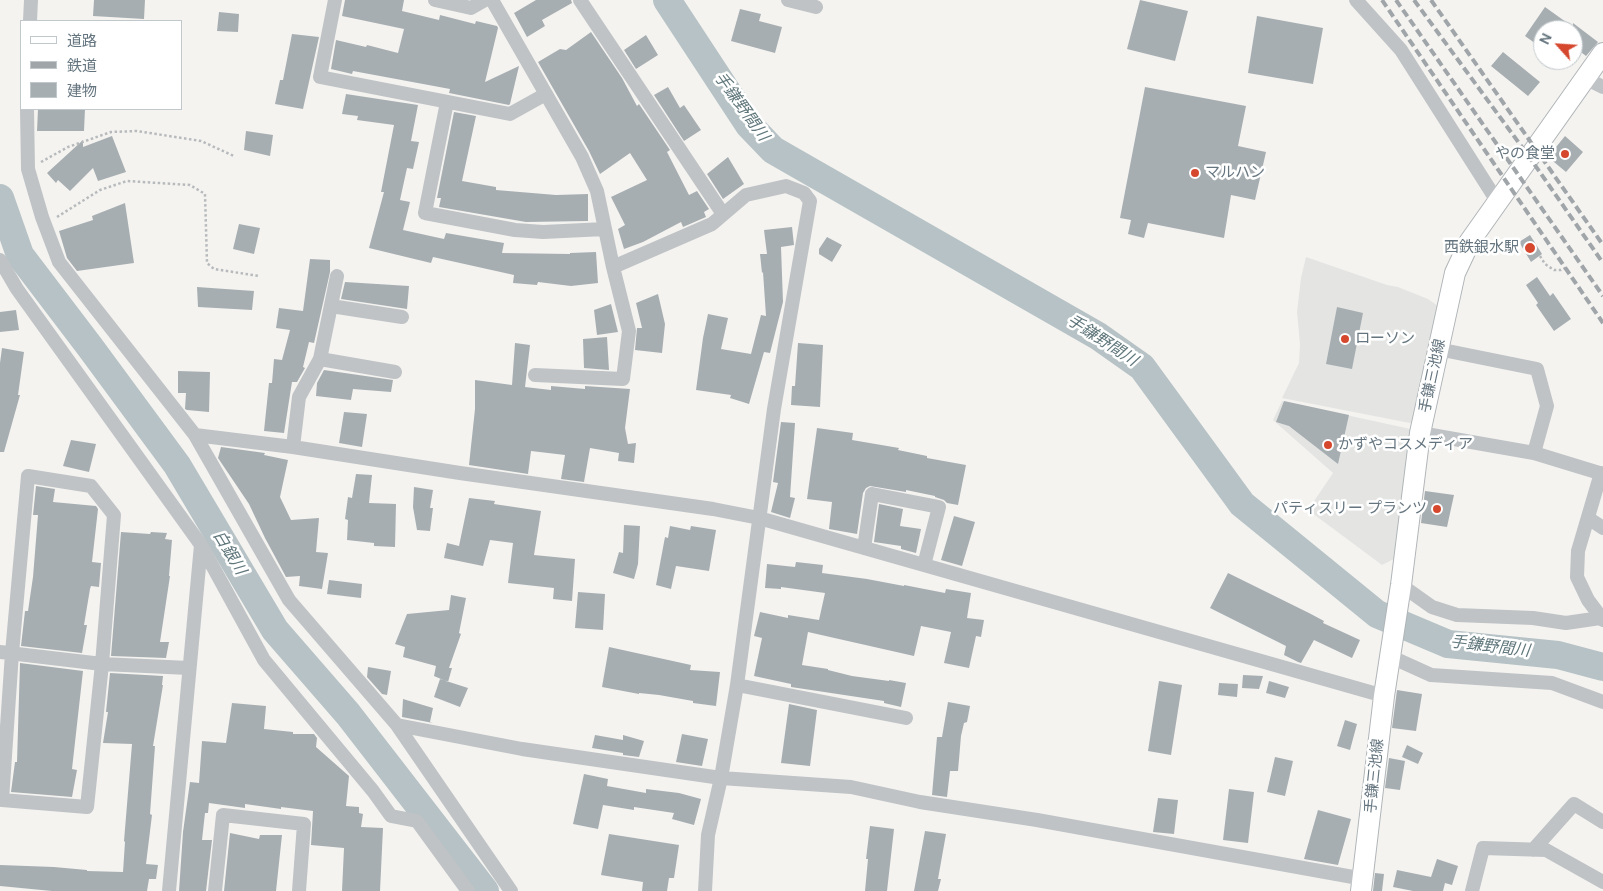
<!DOCTYPE html>
<meta charset="utf-8">
<style>
body{margin:0}
#map{position:relative;width:1603px;height:891px;overflow:hidden;background:#f4f3f0;font-family:"DM Sans","Noto Sans JP",sans-serif}
canvas{display:block}
.legend{position:absolute;left:20px;top:20px;width:162px;height:90px;box-sizing:border-box;background:#fff;border:1px solid #c1c8cc;margin:0;padding:6px 9px;list-style:none;font-size:15px;color:#65757f}
.legend li{display:flex;align-items:center;gap:10px;height:25px}
.legend b{width:25px;border:1px solid #c1c8cc}
.north{position:absolute;left:1533px;top:20px;width:50px;height:50px;box-sizing:border-box;background:#fff;border:1px solid #c1c8cc;border-radius:50%;rotate:296deg;font-size:14px;font-weight:700;line-height:20px;text-align:center;color:#65757f}
.north::after{content:'';display:block;margin:auto;width:18px;height:22px;background:#d5482e;clip-path:polygon(50% 0,100% 100%,50% 72%,0 100%)}
</style>
<div id="map">
<canvas width="1603" height="891"></canvas>
<ul class="legend">
<li><b style="height:6px;background:#fff"></b>道路</li>
<li><b style="height:6px;background:#9fa5a9"></b>鉄道</li>
<li><b style="height:14px;background:#a7aeb2"></b>建物</li>
</ul>
<div class="north">N</div>
</div>
<script>
const ctx = document.querySelector('canvas').getContext('2d');
ctx.lineJoin = 'round';
function fill(path, color) { ctx.fillStyle = color; ctx.fill(path, 'evenodd'); }
const poly = rows => new Path2D(rows.map(r => 'M' + r).join(''));
function strokePath(path, color, width, dash) { ctx.strokeStyle = color; ctx.lineWidth = width; ctx.lineCap = dash ? 'butt' : 'round'; ctx.setLineDash(dash || []); ctx.stroke(path); }
function drawText(font, color, halo, rows, align = 'center') {
  ctx.font = font + ' "DM Sans","Noto Sans JP",sans-serif'; ctx.lineWidth = 5; ctx.setLineDash([]); ctx.textBaseline = 'middle'; ctx.strokeStyle = halo; ctx.fillStyle = color; for (const [text, x, y, turn = 0] of rows) {
    ctx.save(); ctx.translate(x, y); ctx.rotate((+turn || 0) * Math.PI / 180); ctx.textAlign = isNaN(turn) ? turn : align; if (halo) ctx.strokeText(text, 0, 0); ctx.fillText(text, 0, 0); ctx.restore();
  }
}
fill(poly([
 [1306,257,1387,285,1398,287,1428,299,1438,306,1415,424,1282,398,1299,363,1300,344,1297,312,1301,278],
 [1282,401,1415,430,1396,558,1382,565,1308,510,1333,473,1273,420]
]), '#e4e5e3');
strokePath(poly([
 [667,0,749,125,773,150,1098,336,1142,367,1242,504,1377,614,1448,644,1558,655,1603,667],
 [0,198,20,255,90,347,177,465,275,630,348,714,485,891]
]), '#b6c2c5', 28);
fill(poly([
 [94,0,145,0,144,19,93,16],
 [345,0,404,0,402,11,439,20,440,15,475,24,476,21,497,26,498,28,485,82,519,66,510,104,509,105,449,93,450,89,353,71,352,74,331,69,336,40,366,47,367,45,398,53,404,29,342,16],
 [536,0,571,0,572,3,542,20,545,26,527,37,514,13],
 [1140,0,1188,11,1175,61,1127,49],
 [1545,7,1573,27,1573,23,1598,42,1586,56,1573,46,1573,30,1543,30,1543,49,1525,36],
 [740,9,761,14,759,21,782,27,775,53,731,41],
 [219,12,239,14,238,32,217,31],
 [1257,16,1323,28,1313,84,1248,73],
 [591,32,622,78,637,106,639,104,670,150,667,152,689,195,697,191,709,209,704,212,706,217,683,227,681,222,643,242,624,249,618,229,625,225,611,197,647,180,630,153,600,174,589,151,538,62,560,49,566,50],
 [292,34,319,37,303,109,275,104,280,80,283,80],
 [646,35,658,55,636,69,624,50],
 [1503,52,1540,82,1528,96,1491,66],
 [668,87,680,108,684,105,701,130,684,141,654,95],
 [1145,87,1246,106,1238,146,1266,152,1255,200,1231,195,1224,238,1148,223,1144,238,1128,234,1131,220,1120,218],
 [346,94,418,105,411,141,419,142,413,169,407,168,400,200,410,202,403,230,444,239,446,233,504,243,502,253,570,254,570,253,596,252,598,283,571,286,538,282,537,285,513,283,514,275,433,257,431,263,369,248,384,192,381,192,394,125,357,120,358,116,342,114],
 [38,109,85,109,84,131,37,131],
 [454,112,476,116,462,181,496,187,496,190,556,195,588,194,588,221,526,222,439,207,441,198,437,198],
 [246,131,273,135,270,156,244,150],
 [112,136,126,172,98,181,93,168,70,191,58,180,56,183,47,173,83,140,83,147],
 [1565,136,1583,152,1566,172,1548,157],
 [728,157,744,184,723,199,707,174],
 [125,203,134,263,77,271,67,258,59,231,93,220,92,216],
 [239,224,260,228,254,254,233,249],
 [792,227,794,245,781,247,783,302,770,353,764,352,749,404,730,398,731,395,696,390,703,338,708,314,728,318,721,349,751,354,761,315,766,316,763,272,762,273,760,254,767,254,764,230],
 [1530,235,1542,254,1531,262,1519,242],
 [827,237,842,245,832,262,819,254,819,249],
 [310,259,330,260,330,272,314,343,309,342,303,367,305,368,297,382,292,382,284,433,264,431,269,383,272,383,274,359,282,360,290,330,276,328,279,308,303,311],
 [1537,277,1550,296,1553,293,1571,319,1554,331,1536,305,1538,303,1526,285],
 [345,282,409,286,407,309,341,299],
 [197,287,254,291,252,310,198,307],
 [658,294,665,324,662,353,635,350,637,328,642,328,636,303],
 [611,304,618,332,597,335,594,310],
 [1337,307,1363,313,1352,369,1326,364],
 [16,310,19,330,0,332,0,312],
 [607,337,609,370,584,368,583,339],
 [515,343,530,345,525,387,551,390,551,386,585,389,585,386,630,389,625,428,628,444,636,443,634,463,618,461,619,453,590,448,584,482,561,479,565,455,531,451,528,474,469,465,475,409,475,380,512,385],
 [798,343,823,345,820,407,791,405,792,386,795,386],
 [2,348,24,352,18,395,20,395,4,452,0,452,0,363],
 [324,370,393,380,391,392,353,389,351,400,316,396,317,383],
 [178,371,210,372,209,412,187,410,185,409,186,393,178,393],
 [1284,401,1349,415,1338,464,1289,426,1276,422],
 [344,412,367,414,362,447,339,443],
 [781,422,795,423,790,497,795,498,790,518,771,512,778,483,773,482],
 [817,428,853,433,852,440,899,448,898,450,927,456,927,458,966,465,958,505,947,503,944,500,935,497,935,496,906,490,906,492,870,486,866,488,863,493,857,534,829,529,832,502,807,499],
 [71,440,96,444,89,472,63,466],
 [221,447,265,453,264,455,288,460,280,497,291,520,319,518,316,552,328,553,322,589,299,586,300,576,286,577,265,538,249,504,218,458],
 [356,474,372,475,369,503,396,504,395,547,374,546,374,543,347,540,348,520,345,519,348,497,352,498],
 [36,486,55,489,53,502,96,506,98,509,92,562,101,563,99,587,91,586,90,589,84,625,87,625,82,653,21,646,25,611,28,611,33,577,38,515,33,515],
 [414,487,433,490,430,508,433,508,430,531,417,530,413,507],
 [1425,491,1454,495,1447,527,1421,523],
 [469,498,495,501,494,504,541,511,534,555,575,559,572,601,553,599,554,588,508,583,513,543,490,540,483,566,444,558,447,543,459,546],
 [879,504,903,509,900,526,921,529,916,553,901,549,901,546,874,542],
 [954,516,975,522,962,566,941,560],
 [624,525,640,526,638,564,634,579,613,573,619,552,623,553],
 [670,526,690,530,691,526,716,530,709,571,676,566,671,589,656,585,665,537,668,538],
 [121,532,150,534,151,532,167,533,165,539,172,540,169,576,170,576,160,642,169,642,166,658,111,656],
 [796,562,823,565,822,573,867,579,904,586,904,585,945,593,946,589,971,593,967,618,984,620,981,637,976,636,969,668,944,663,951,632,921,626,914,656,808,632,802,665,828,669,828,670,852,676,889,681,889,680,906,683,901,707,884,703,884,701,791,687,791,684,754,676,762,638,754,636,760,612,788,618,788,615,819,620,825,593,781,587,781,589,765,588,767,564,795,567],
 [1228,573,1309,613,1324,621,1323,623,1360,640,1352,658,1314,640,1301,663,1298,662,1284,655,1286,646,1210,608],
 [329,580,362,584,361,598,327,594],
 [578,592,605,594,603,630,575,628],
 [451,595,466,598,459,633,461,634,449,668,452,668,448,682,434,676,436,666,403,657,405,647,395,644,407,614,449,610],
 [609,647,691,665,690,670,720,672,716,706,693,703,693,701,659,695,639,693,639,694,602,687],
 [20,663,83,671,72,769,77,770,72,797,11,792,15,762,17,762],
 [368,667,391,671,387,695,382,694,367,677],
 [110,673,163,676,162,685,163,685,153,746,155,746,150,814,152,815,146,864,158,865,156,879,149,879,147,891,52,891,0,886,0,865,54,867,87,870,87,871,123,872,125,842,124,841,132,744,103,743,108,712,106,712],
 [1243,675,1263,676,1259,689,1242,688],
 [440,679,468,688,460,707,434,697],
 [1159,681,1182,685,1171,755,1148,751],
 [1269,681,1289,687,1285,698,1266,693],
 [1219,683,1238,684,1237,697,1218,695],
 [1397,690,1422,694,1416,731,1392,728],
 [403,699,433,708,430,722,433,723,402,717],
 [948,702,970,706,967,722,964,723,961,736,958,771,950,771,947,797,932,795,937,737,942,737],
 [232,703,266,706,264,729,293,732,293,734,314,734,317,738,316,747,349,776,346,806,359,807,359,813,363,814,361,827,383,828,380,891,342,891,344,848,311,845,313,811,281,807,281,809,245,804,245,808,209,803,208,813,205,813,202,840,212,840,206,891,179,891,183,832,190,782,199,783,202,741,226,743],
 [789,704,817,710,810,766,781,763],
 [1345,720,1357,724,1350,750,1337,746],
 [682,734,708,739,702,766,676,762],
 [595,735,623,740,623,735,644,741,639,757,623,755,623,753,592,748],
 [1407,745,1423,753,1418,764,1402,757],
 [1275,757,1293,761,1285,796,1267,792],
 [1389,758,1405,761,1400,790,1385,788],
 [584,774,608,779,607,786,646,793,646,789,679,793,701,799,694,825,672,819,674,813,634,807,634,810,603,805,598,829,573,824],
 [1229,789,1254,792,1248,843,1223,840],
 [1158,798,1178,800,1174,834,1153,832],
 [1318,810,1351,819,1338,865,1304,859],
 [870,826,894,829,887,891,865,891,868,859,866,859],
 [925,831,946,834,938,879,941,879,938,891,914,891],
 [230,833,259,839,260,835,282,835,276,891,224,891],
 [609,834,679,845,674,878,669,878,667,891,642,891,643,882,601,875],
 [1437,859,1458,866,1452,885,1445,883,1443,891,1413,891,1393,887,1397,870,1431,877],
 [1375,873,1384,874,1382,891,1373,891]
]), '#a7aeb2');
const secondary = poly([
 [1361,891,1384,696,1401,585,1420,433,1455,273,1470,241,1603,53]
]);
strokePath(secondary, '#b0b5b8', 22);
strokePath(poly([
 [41,162,68,147,111,132,137,131,201,141,234,156],
 [57,217,100,190,127,181,190,185,205,194,207,263,214,269,259,276],
 [1540,256,1545,264,1554,270,1561,270,1567,267]
]), '#b7babc', 2.5, [2.5, 2.5]);
strokePath(poly([
 [335,0,320,77,510,114,546,94],
 [435,0,471,8,485,0],
 [492,0,582,157,597,191,613,267,629,331,623,379,535,375],
 [580,0,723,214],
 [788,0,816,7],
 [1356,0,1401,50,1497,201],
 [30,21,31,0],
 [1585,78,1603,87],
 [447,102,425,213,515,230,543,232,605,229],
 [27,109,28,169,42,217,59,262,195,435,289,600,397,725,511,891],
 [0,260,17,289,201,545,264,660,373,791,391,816,417,821,468,891],
 [613,267,712,224,746,195,786,186,804,193,810,201,774,409,737,685,721,778,708,835,705,891],
 [331,306,402,317],
 [1438,349,1537,369,1547,406,1534,453],
 [320,359,395,372],
 [1420,433,1534,453,1603,474],
 [195,435,293,447,299,397,320,359,337,276],
 [293,447,460,473,713,509,759,518,1384,696],
 [1601,473,1578,551,1577,577,1588,600,1603,620],
 [28,476,91,486,114,515,102,664,87,807,2,800,12,653,28,476],
 [1588,518,1603,528],
 [864,548,872,494,939,507,924,565],
 [1401,585,1432,607,1457,615,1533,618,1566,623,1600,618],
 [0,652,102,664,189,668],
 [1389,656,1431,675,1552,683,1603,702],
 [737,685,906,718],
 [397,725,522,749,721,778,851,787,920,802,1037,820,1364,879],
 [1533,850,1574,804,1603,822],
 [169,891,201,545],
 [215,891,223,815,304,824,299,891],
 [1472,891,1483,848,1546,850,1603,882]
]), '#bfc3c6', 14);
strokePath(secondary, '#fff', 20);
strokePath(poly([
 [1382,0,1603,323],
 [1396,0,1603,296],
 [1414,0,1530,158,1603,263],
 [1431,0,1603,245]
]), '#9fa5a9', 4, [8, 4]);
for (const [x, y, r, color] of [
 [1565,154,5,"#d5482e"],
 [1195,173,5,"#d5482e"],
 [1530,248,6,"#d5482e"],
 [1345,339,5,"#d5482e"],
 [1328,445,5,"#d5482e"],
 [1437,509,5,"#d5482e"]
]) { const dot = new Path2D(); dot.arc(x, y, r, 0, 2 * Math.PI); ctx.fillStyle = color; ctx.fill(dot); strokePath(dot, '#fff', 2); }
drawText('15px', '#65757f', '#fff', [
 ["やの食堂",1555,154],
 ["マルハン",1205,173,"left"],
 ["西鉄銀水駅",1519,248],
 ["ローソン",1355,339,"left"],
 ["かずやコスメディア",1338,445,"left"],
 ["パティスリー プランツ",1427,509]
], 'right');
drawText('15px', '#65757f', '#fff', [
 ["手鎌三池線",1433,376,-78],
 ["手鎌三池線",1375,776,-84]
]);
drawText('italic 16px', '#60777c', '#fff', [
 ["手鎌野間川",741,107,54],
 ["手鎌野間川",1102,341,33],
 ["白銀川",229,553,59],
 ["手鎌野間川",1490,647,7]
]);
</script>
